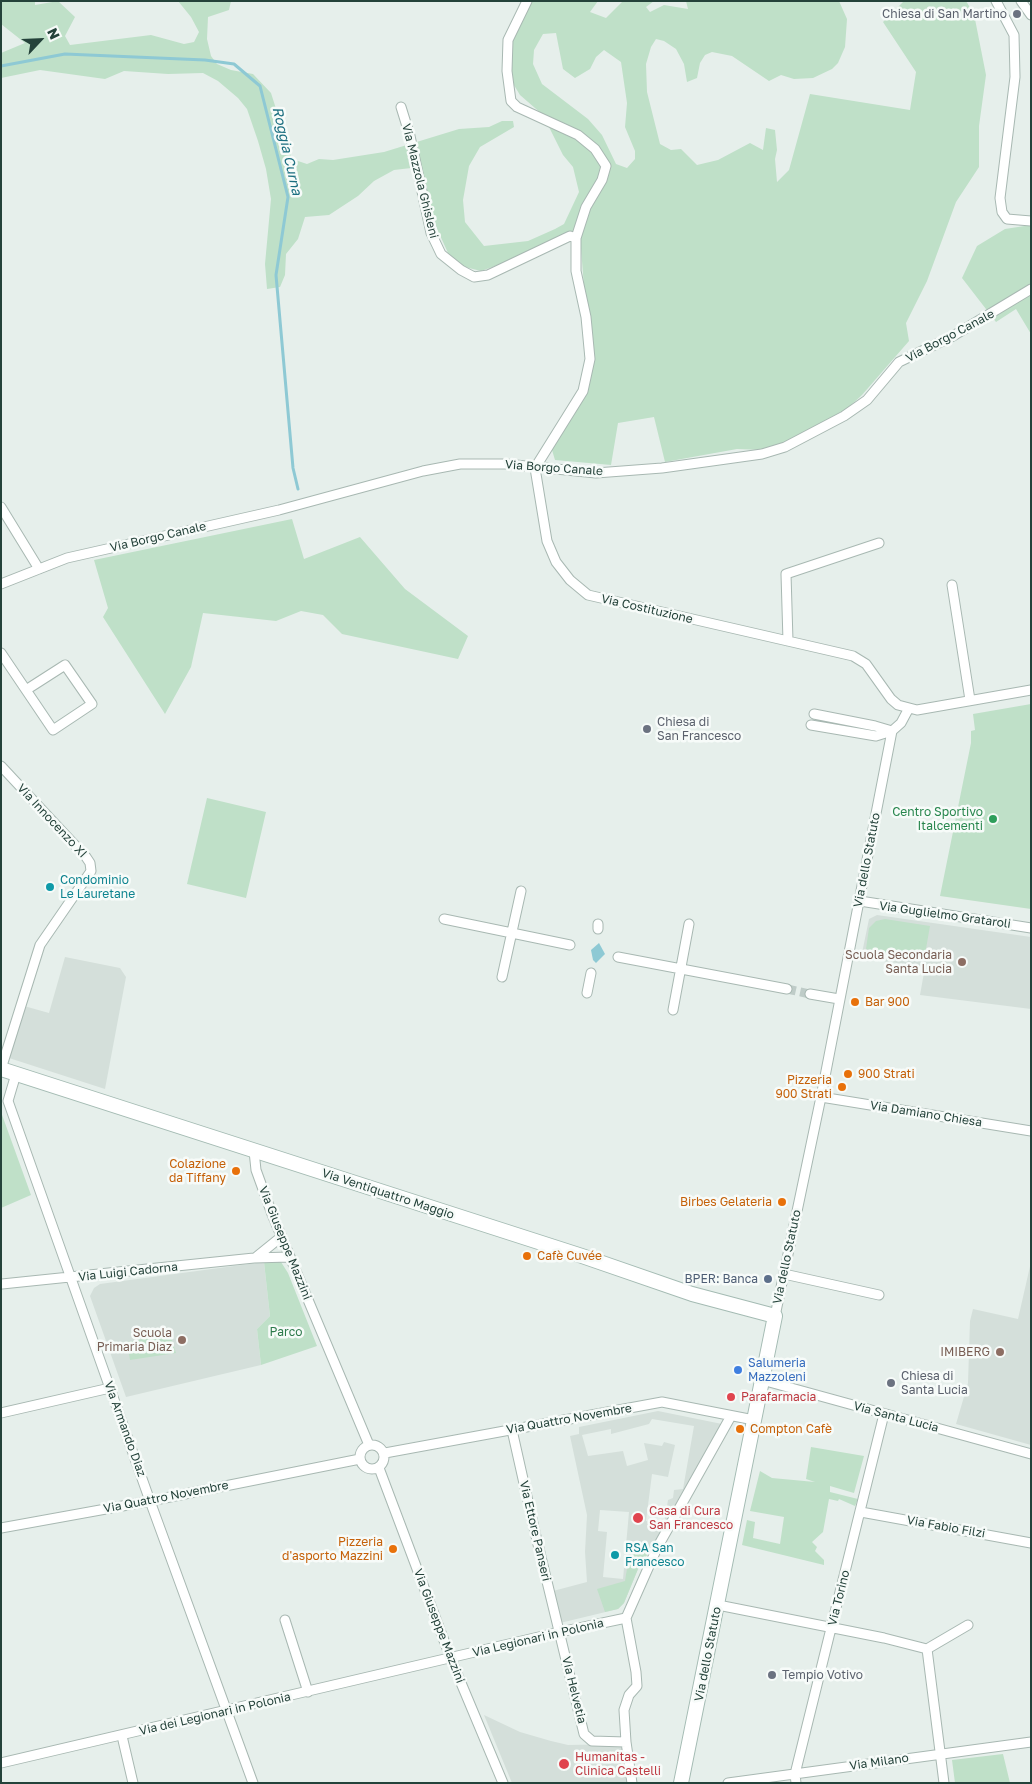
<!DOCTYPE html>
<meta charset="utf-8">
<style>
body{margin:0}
#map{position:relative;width:1032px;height:1784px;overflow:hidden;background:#e6efeb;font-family:"Golos Text",sans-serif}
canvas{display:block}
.frame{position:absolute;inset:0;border:2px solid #24423a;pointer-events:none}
.north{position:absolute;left:15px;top:15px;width:50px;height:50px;-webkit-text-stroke:4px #f7fbf9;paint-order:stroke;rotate:65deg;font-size:14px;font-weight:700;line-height:20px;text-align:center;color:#24423a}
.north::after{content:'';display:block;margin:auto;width:18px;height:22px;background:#24423a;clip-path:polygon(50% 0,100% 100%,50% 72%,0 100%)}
</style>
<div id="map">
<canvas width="1032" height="1784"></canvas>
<div class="frame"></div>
<div class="north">N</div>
</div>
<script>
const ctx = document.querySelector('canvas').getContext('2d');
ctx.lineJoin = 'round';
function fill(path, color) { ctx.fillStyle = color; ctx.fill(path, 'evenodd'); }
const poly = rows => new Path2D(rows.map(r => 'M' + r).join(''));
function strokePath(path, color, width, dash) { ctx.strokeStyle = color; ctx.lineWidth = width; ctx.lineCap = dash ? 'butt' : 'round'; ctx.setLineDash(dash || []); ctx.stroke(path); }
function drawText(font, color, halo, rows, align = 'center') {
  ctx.font = font + ' "Golos Text",sans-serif'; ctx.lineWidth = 5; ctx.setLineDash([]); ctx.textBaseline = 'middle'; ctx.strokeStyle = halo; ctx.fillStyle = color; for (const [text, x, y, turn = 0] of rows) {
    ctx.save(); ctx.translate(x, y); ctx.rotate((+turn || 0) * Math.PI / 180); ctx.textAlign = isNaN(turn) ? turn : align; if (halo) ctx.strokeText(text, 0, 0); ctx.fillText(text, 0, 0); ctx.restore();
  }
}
fill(poly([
 [877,915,1031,937,1031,1009,920,995,925,967,861,958,869,919],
 [65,957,120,968,126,977,105,1089,9,1058,24,1006,49,1013],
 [264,1262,270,1316,257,1329,261,1365,126,1397,90,1296,94,1288,100,1284],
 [1031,1262,1031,1445,956,1424,968,1383,970,1321,973,1309,1018,1319],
 [658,1411,722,1424,664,1528,638,1569,624,1603,618,1609,560,1623,553,1591,587,1582,585,1552,587,1515,570,1436,579,1434,579,1427],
 [652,1419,694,1426,683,1489,674,1490,673,1498,668,1500,664,1524,646,1521,652,1474,668,1477,675,1445,664,1442,662,1446,644,1443,648,1460,627,1466,623,1451,588,1456,582,1435,611,1429,611,1434,649,1424],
 [600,1510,629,1512,623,1579,603,1577,607,1532,598,1531],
 [484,1715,520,1732,551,1741,568,1745,622,1744,627,1783,512,1783]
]), '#d4dfda');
fill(poly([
 [1,1,35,1,35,5,58,1,75,17,65,36,70,45,151,35,184,44,194,42,199,32,191,17,178,1,231,1,229,10,208,17,207,39,211,56,217,64,231,70,253,74,271,93,292,159,307,164,319,159,333,160,384,152,459,129,489,127,502,121,513,121,514,127,480,147,469,166,463,200,465,222,484,246,528,241,555,229,564,224,579,192,573,167,563,155,543,115,520,95,509,77,512,33,524,1,598,1,590,12,606,18,623,1,654,1,646,7,650,12,664,5,688,9,686,1,839,1,847,19,845,47,838,63,832,69,813,78,794,79,781,75,769,81,732,56,712,52,705,55,700,63,697,78,687,82,684,64,676,49,664,41,656,39,651,47,646,64,647,92,660,144,671,150,681,149,697,165,718,160,750,143,763,150,766,128,775,130,777,150,775,159,777,182,789,170,810,94,910,110,916,72,883,22,904,1,966,1,974,14,986,75,979,126,979,167,956,202,927,281,906,323,909,341,862,395,838,417,796,439,763,450,737,449,665,462,654,417,618,423,611,465,555,460,552,450,584,396,590,381,593,345,585,299,580,236,481,271,453,264,429,211,420,167,394,170,374,181,358,196,329,215,305,217,298,239,286,254,285,275,280,287,267,289,265,264,271,199,266,169,258,141,247,109,238,98,218,81,203,73,168,74,124,71,105,79,40,70,1,78,1,53,25,43,1,24],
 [556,33,563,69,575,78,590,69,596,57,604,50,621,62,627,103,625,127,635,151,635,159,627,168,616,164,602,135,588,119,542,84,533,64,534,50,543,34],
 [1031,225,1031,334,1016,309,996,322,962,278,977,246,1005,229],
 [292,519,304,559,360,537,405,589,468,636,458,659,342,634,323,615,301,611,276,621,203,613,191,667,165,714,103,617,108,608,94,560],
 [1031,704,1031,909,940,896,971,743,971,731,975,730,973,714],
 [207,798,266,812,246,898,187,884],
 [885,919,930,926,924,960,866,949,869,928,876,921],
 [1,1112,31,1195,1,1208],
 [264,1262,281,1262,288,1273,317,1346,261,1365,257,1329,270,1316],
 [170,1334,176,1353,130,1360,127,1342],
 [811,1447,864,1456,854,1493,830,1486,830,1492,858,1499,855,1506,839,1499,838,1501,829,1499,823,1532,812,1542,817,1547,815,1551,824,1560,824,1565,742,1545,747,1520,755,1522,753,1538,780,1544,784,1517,750,1511,760,1471,772,1478,815,1482,806,1479],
 [631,1544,649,1552,638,1569,624,1603,618,1609,605,1612,597,1589,625,1581],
 [1003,1754,1010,1783,955,1783,952,1760]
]), '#bfe0c8');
fill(poly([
 [599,943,605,954,596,963,593,960,591,950]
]), '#8ec9d4');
strokePath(poly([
 [1,66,65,54,205,60,234,64,260,86,288,197,276,275,293,468,298,489]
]), '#8ec9d4', 3);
strokePath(poly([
 [787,989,810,994]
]), '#bfccc8', 9, [9, 4.5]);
const street = poly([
 [527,1,508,40,507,71,511,101,517,107,578,135,595,149,606,166,602,180,586,207,576,238],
 [996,1,1014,35,1015,77,1000,198,1002,212,1007,219,1031,221],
 [1021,1,1031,15],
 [401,107,410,136,431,233,441,254,461,270,474,277,488,275,570,236,576,238,576,271,586,317,590,359,583,391,535,468],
 [535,468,547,541,556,562,570,580,588,595,853,656,866,664,891,699,898,705,917,710,1031,690],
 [1,507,39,569],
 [1,584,67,558,279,510,423,471,460,464,506,464,596,473,662,468,762,454,785,447,844,416,867,400,899,362,953,336,1031,289],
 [952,585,970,700],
 [788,641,786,574,879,543],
 [1,653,26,690,53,730,92,704,65,665,26,690],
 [811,725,876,736,892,731,875,726,814,714],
 [1,766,86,857,90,863,91,871,40,945,1,1069],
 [860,901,1031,928],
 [444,919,570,945],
 [598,929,598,924],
 [618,957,787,989],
 [502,977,521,891],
 [587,993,591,973],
 [810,994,839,999],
 [673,1010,689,924],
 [16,1074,8,1101,150,1501,253,1783],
 [821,1097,1031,1131],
 [254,1151,256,1170,272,1214,369,1445],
 [255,1258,281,1237],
 [784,1274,879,1295],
 [2,1284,254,1258,289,1257],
 [775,1316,821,1097,892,731,901,723,909,708],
 [762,1380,1031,1454],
 [1,1413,110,1388],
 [512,1430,534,1528,584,1734,592,1741,626,1742],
 '360 1457a12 12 0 1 1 24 0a12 12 0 1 1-24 0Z',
 [385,1453,662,1402,754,1420],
 [379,1468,451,1659,503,1783],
 [861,1512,1031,1543],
 [1,1528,150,1501,360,1459],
 [718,1605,884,1638,927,1649,968,1625],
 [285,1620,308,1692],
 [927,1649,944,1783],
 [122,1736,133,1783],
 [1,1763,560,1632,626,1618],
 [632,1783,626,1742,624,1710,629,1695,637,1686,636,1672,626,1618,657,1548,731,1416],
 [728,1783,1031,1742],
 [796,1783,795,1774,884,1414]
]);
const secondary = poly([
 [1,1069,582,1256,692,1294,775,1316,681,1783]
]);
strokePath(street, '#a8b8b2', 11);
strokePath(secondary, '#a4bbb3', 16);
strokePath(street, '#fff', 9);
strokePath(secondary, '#fff', 14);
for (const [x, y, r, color] of [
 [1017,14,5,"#6b7280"],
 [647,729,5,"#6b7280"],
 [993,819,5,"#2e9e5b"],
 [50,887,5,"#0f9aa8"],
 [962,962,5,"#8d6e63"],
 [855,1002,5,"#e8710a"],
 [848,1074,5,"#e8710a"],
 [842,1087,5,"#e8710a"],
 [236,1171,5,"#e8710a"],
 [782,1202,5,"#e8710a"],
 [527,1256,5,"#e8710a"],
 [768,1279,5,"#5c6f8a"],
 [182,1340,5,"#8d6e63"],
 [1000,1352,5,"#8d6e63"],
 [738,1370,5,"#3f7fe0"],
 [891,1383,5,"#6b7280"],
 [731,1397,5,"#e0444e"],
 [740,1429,5,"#e8710a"],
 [638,1518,6,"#e0444e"],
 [393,1549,5,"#e8710a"],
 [615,1555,5,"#0f9aa8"],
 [772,1675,5,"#6b7280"],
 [564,1764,6,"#e0444e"]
]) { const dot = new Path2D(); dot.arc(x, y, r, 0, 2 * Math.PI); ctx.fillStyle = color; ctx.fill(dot); strokePath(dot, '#f7fbf9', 2); }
drawText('12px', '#5b616d', '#f7fbf9', [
 ["Chiesa di San Martino",1007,14,"right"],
 ["Chiesa di",657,722],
 ["San Francesco",657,736],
 ["Chiesa di",901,1376],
 ["Santa Lucia",901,1390],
 ["Tempio Votivo",782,1675]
], 'left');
drawText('12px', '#24423a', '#f7fbf9', [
 ["Via Mazzola Ghisleni",420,181,76],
 ["Via Borgo Canale",950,336,-28],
 ["Via Borgo Canale",554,468,4],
 ["Via Borgo Canale",158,537,-13],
 ["Via Costituzione",647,609,13],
 ["Via Innocenzo XI",52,821,47],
 ["Via dello Statuto",867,860,-79],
 ["Via Guglielmo Grataroli",945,915,8],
 ["Via Damiano Chiesa",926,1114,9],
 ["Via Ventiquattro Maggio",388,1194,18],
 ["Via Giuseppe Mazzini",285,1243,68],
 ["Via dello Statuto",787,1257,-78],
 ["Via Luigi Cadorna",128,1272,-6],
 ["Via Santa Lucia",896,1417,15],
 ["Via Quattro Novembre",569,1419,-10],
 ["Via Armando Diaz",125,1429,70],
 ["Via Quattro Novembre",166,1497,-11],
 ["Via Fabio Filzi",946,1527,10],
 ["Via Ettore Panseri",535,1531,77],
 ["Via Torino",839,1598,-76],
 ["Via Giuseppe Mazzini",439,1626,69],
 ["Via Legionari in Polonia",538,1638,-13],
 ["Via dello Statuto",708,1654,-79],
 ["Via Helvetia",574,1690,76],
 ["Via dei Legionari in Polonia",215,1714,-13],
 ["Via Milano",879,1762,-8]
]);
drawText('12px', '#27864d', '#f7fbf9', [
 ["Centro Sportivo",983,812],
 ["Italcementi",983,826]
], 'right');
drawText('12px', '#0d838f', '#f7fbf9', [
 ["Condominio",60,880],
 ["Le Lauretane",60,894],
 ["RSA San",625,1548],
 ["Francesco",625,1562]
], 'left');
drawText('12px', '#785e54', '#f7fbf9', [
 ["Scuola Secondaria",952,955],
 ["Santa Lucia",952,969],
 ["Scuola",172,1333],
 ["Primaria Diaz",172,1347],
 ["IMIBERG",990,1352]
], 'right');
drawText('12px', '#c56008', '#f7fbf9', [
 ["Bar 900",865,1002],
 ["900 Strati",858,1074],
 ["Pizzeria",832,1080,"right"],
 ["900 Strati",832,1094,"right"],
 ["Colazione",226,1164,"right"],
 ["da Tiffany",226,1178,"right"],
 ["Birbes Gelateria",772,1202,"right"],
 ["Cafè Cuvée",537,1256],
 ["Compton Cafè",750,1429],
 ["Pizzeria",383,1542,"right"],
 ["d'asporto Mazzini",383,1556,"right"]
], 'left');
drawText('12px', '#4e5e75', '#f7fbf9', [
 ["BPER: Banca",758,1279]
], 'right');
drawText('12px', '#2d7a4b', '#f7fbf9', [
 ["Parco",286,1332]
]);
drawText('12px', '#366cbe', '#f7fbf9', [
 ["Salumeria",748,1363],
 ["Mazzoleni",748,1377]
], 'left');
drawText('12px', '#be3a42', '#f7fbf9', [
 ["Parafarmacia",741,1397],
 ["Casa di Cura",649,1511],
 ["San Francesco",649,1525],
 ["Humanitas -",575,1757],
 ["Clinica Castelli",575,1771]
], 'left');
drawText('italic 14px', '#1c6f80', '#f7fbf9', [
 ["Roggia Curna",287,151,77]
]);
</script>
